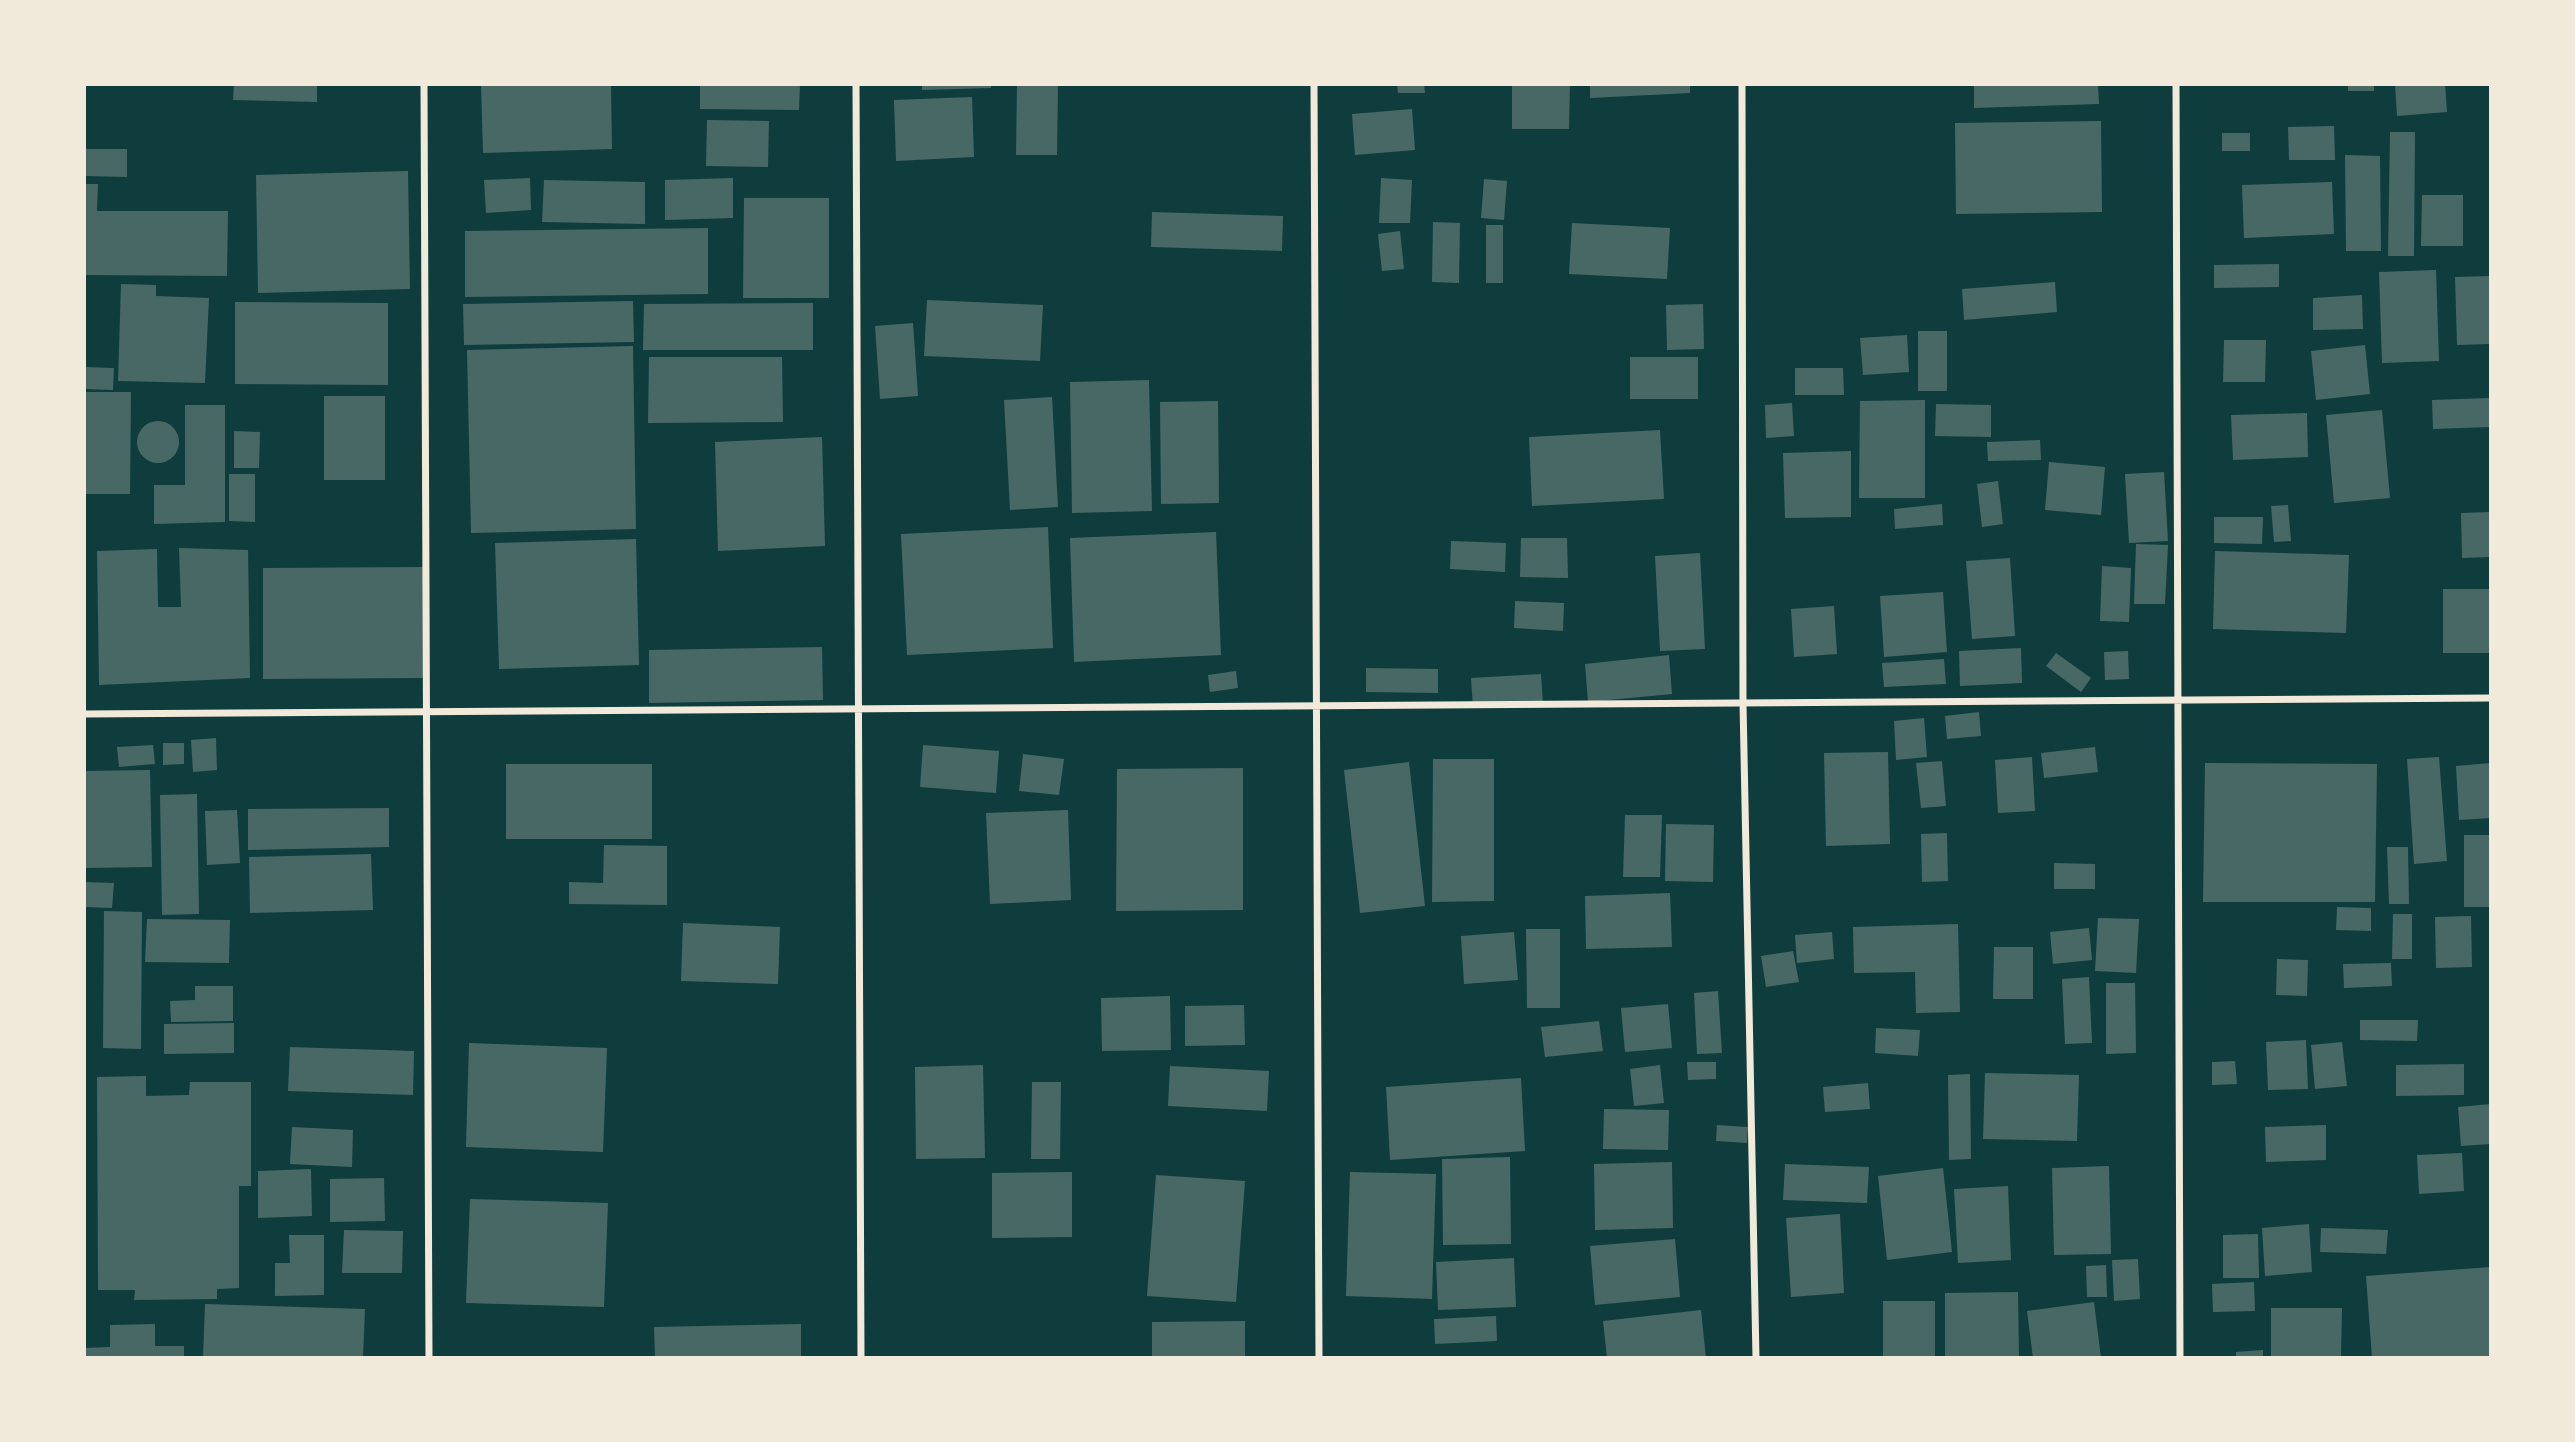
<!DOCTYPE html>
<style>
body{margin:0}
#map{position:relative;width:2575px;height:1442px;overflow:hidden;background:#0f3d3e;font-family:Roboto,sans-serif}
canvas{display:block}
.frame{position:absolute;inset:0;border:86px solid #f1e9da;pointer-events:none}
</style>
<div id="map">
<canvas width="2575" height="1442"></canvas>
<div class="frame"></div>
</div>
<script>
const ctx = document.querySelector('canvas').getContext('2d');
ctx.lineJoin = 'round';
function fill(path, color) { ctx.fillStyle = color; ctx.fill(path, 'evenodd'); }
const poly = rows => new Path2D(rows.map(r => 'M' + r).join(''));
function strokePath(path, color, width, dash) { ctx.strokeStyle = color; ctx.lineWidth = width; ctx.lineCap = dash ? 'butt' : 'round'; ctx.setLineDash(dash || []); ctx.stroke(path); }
fill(poly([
 [234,84,317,84,317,102,233,100],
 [481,84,611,84,612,149,483,153],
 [700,84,800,84,799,110,700,109],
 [922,84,991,84,991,88,922,90],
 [1017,84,1058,84,1057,155,1016,155],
 [1397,84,1424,84,1425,93,1398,93],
 [1512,84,1570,84,1569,129,1512,129],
 [1590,84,1690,84,1690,93,1590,98],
 [1974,84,2098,84,2099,104,1974,108],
 [2348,84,2374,84,2374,91,2348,91],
 [2395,84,2445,84,2447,112,2397,116],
 [972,97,974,157,896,161,894,100],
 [1412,109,1415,150,1355,155,1352,114],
 [707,120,769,121,768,167,706,166],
 [2101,121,2102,212,1956,214,1955,123],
 [2334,126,2335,160,2289,160,2288,127],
 [2390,132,2415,132,2414,256,2388,256],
 [2222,133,2250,133,2250,151,2222,151],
 [84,149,127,149,127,177,84,176],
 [2345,155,2380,156,2381,251,2346,251],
 [408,171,410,289,258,293,256,175],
 [530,178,531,210,486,213,484,180],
 [733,178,733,218,665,220,665,180],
 [1381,178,1412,180,1410,223,1379,223],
 [1484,179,1507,181,1504,220,1481,218],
 [544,180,645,182,645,224,542,222],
 [2332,182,2334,234,2244,238,2242,185],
 [84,184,98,184,97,211,228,211,227,276,84,275],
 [2422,195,2463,195,2463,246,2421,246],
 [744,198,829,198,829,298,743,298],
 [1152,212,1283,216,1282,251,1151,247],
 [1433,222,1460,223,1459,283,1432,282],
 [1572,223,1670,228,1667,279,1569,274],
 [1486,225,1503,225,1503,283,1486,283],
 [708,228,708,294,465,297,465,231],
 [1400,231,1404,269,1382,271,1378,234],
 [2279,264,2279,287,2214,288,2214,265],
 [2436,270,2439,361,2382,363,2379,272],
 [2491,276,2491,344,2457,345,2455,277],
 [2055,282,2057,312,1964,320,1962,289],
 [121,284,156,285,156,296,209,298,205,383,118,381],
 [2362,295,2363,329,2313,330,2313,298],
 [927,300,1043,305,1040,361,924,356],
 [633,301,634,342,464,345,463,304],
 [235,302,388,303,388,385,235,384],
 [813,303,813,350,643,350,644,304],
 [1703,304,1704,349,1667,350,1666,305],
 [913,323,918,396,880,399,875,326],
 [1918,331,1947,331,1947,391,1918,391],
 [1907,335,1909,372,1863,375,1860,338],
 [2224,340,2266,340,2265,382,2223,382],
 [2365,345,2370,394,2316,400,2311,351],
 [633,346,636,529,471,533,467,350],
 [649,357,782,357,783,422,648,423],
 [1630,357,1698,357,1698,399,1630,399],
 [84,367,114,368,113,390,84,389],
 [1795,368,1843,368,1844,395,1795,395],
 [1149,380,1152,511,1072,513,1070,382],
 [84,392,131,392,130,494,84,494],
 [324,396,385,396,385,480,324,480],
 [1052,397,1058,507,1010,510,1004,400],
 [2489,398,2490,427,2433,429,2432,400],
 [1925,400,1925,498,1859,498,1860,401],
 [1218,401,1219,503,1161,504,1160,402],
 [1792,403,1794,436,1766,438,1765,405],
 [1936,404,1991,405,1991,437,1935,436],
 [185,405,225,405,225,522,154,524,154,485,185,485],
 [2382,410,2390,498,2334,503,2326,415],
 [2307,413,2308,457,2233,460,2231,415],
 '137 442a21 21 0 1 1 42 0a21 21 0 1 1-42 0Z',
 [1660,430,1664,499,1532,506,1529,437],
 [234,431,260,432,259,468,234,468],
 [822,437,825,546,718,551,715,442],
 [2040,440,2041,460,1988,461,1987,442],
 [1851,451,1851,517,1785,518,1783,453],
 [2049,462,2105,467,2101,515,2045,510],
 [2164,472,2168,541,2129,543,2125,474],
 [229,474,255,474,255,522,229,521],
 [1998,481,2003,524,1982,527,1977,484],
 [1942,504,1943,525,1895,529,1894,509],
 [2288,505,2291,541,2274,542,2271,506],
 [2491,512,2491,557,2462,558,2461,513],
 [2214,517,2263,517,2262,544,2214,543],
 [1048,527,1053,648,907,655,901,534],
 [1216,532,1221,655,1074,662,1070,538],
 [1521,538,1567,538,1568,578,1520,577],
 [636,539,639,665,499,669,495,543],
 [1451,541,1506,543,1505,572,1450,569],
 [2136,544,2168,545,2165,604,2134,604],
 [179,548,248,550,250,678,99,685,97,551,157,549,158,607,181,607],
 [2215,551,2349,555,2346,633,2213,629],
 [1700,553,1705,649,1660,651,1655,556],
 [2010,558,2015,636,1972,639,1966,561],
 [2102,566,2131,568,2129,622,2100,621],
 [423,567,423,678,263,679,263,568],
 [2443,589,2491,589,2491,653,2443,653],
 [1943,592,1947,652,1884,657,1880,596],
 [1515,601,1564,603,1563,631,1514,628],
 [1834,606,1837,654,1794,657,1791,609],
 [822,647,823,700,649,703,649,650],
 [2021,648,2022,683,1960,686,1959,651],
 [2128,651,2129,679,2105,680,2104,652],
 [2056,653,2091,678,2081,692,2046,666],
 [1669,655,1672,694,1588,702,1585,664],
 [1944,659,1946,684,1884,687,1882,663],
 [1366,668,1438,669,1438,693,1366,692],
 [1236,671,1238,688,1210,692,1208,675],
 [1541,674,1543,705,1473,708,1471,678],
 [1979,712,1981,736,1947,739,1945,716],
 [1924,718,1927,757,1896,760,1894,721],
 [216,738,217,770,193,772,191,740],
 [163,743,184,743,184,764,163,765],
 [153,745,155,764,119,767,117,747],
 [923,745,999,751,996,793,920,787],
 [2095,747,2098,772,2044,778,2041,753],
 [1888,752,1890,844,1826,846,1824,753],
 [1023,754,1064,759,1059,795,1019,791],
 [2032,757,2035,811,1998,813,1995,760],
 [2439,757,2447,861,2414,864,2407,759],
 [1433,759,1494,759,1494,901,1432,902],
 [1942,761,1946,806,1921,808,1916,763],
 [1409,762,1425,906,1360,913,1344,770],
 [2205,763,2377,764,2375,902,2203,902],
 [2491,763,2491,818,2459,820,2456,766],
 [506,764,652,764,652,839,506,839],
 [1243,768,1243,910,1116,911,1117,769],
 [150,770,152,867,84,868,84,771],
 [197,794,199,914,162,915,160,795],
 [389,808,389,847,248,850,248,809],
 [237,810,240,863,207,865,205,811],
 [1068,810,1071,900,990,904,986,813],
 [1625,815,1662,815,1660,877,1623,877],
 [1666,824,1714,825,1713,882,1665,881],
 [1947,833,1948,881,1922,882,1921,834],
 [2464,835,2491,835,2491,907,2464,907],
 [604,845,667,846,667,905,569,904,569,882,603,883],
 [2387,847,2408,847,2409,904,2389,904],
 [371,854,373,910,250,913,249,857],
 [2054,863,2095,864,2095,889,2054,889],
 [84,882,114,883,112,908,84,907],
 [1670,893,1672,947,1586,949,1585,896],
 [2337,907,2371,908,2371,931,2336,930],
 [104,911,142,912,141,1049,103,1048],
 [2393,914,2412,914,2412,959,2392,959],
 [2471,916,2472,967,2436,968,2435,917],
 [2098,918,2139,919,2136,973,2095,971],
 [147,919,230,920,229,963,145,962],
 [683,923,780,927,778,984,681,981],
 [1958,924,1960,1012,1916,1013,1915,972,1854,973,1853,927],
 [2089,928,2092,960,2053,964,2050,932],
 [1526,929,1560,929,1560,1008,1527,1008],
 [1514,932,1518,980,1464,984,1461,936],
 [1832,932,1834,959,1797,963,1795,935],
 [1994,947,2033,947,2033,999,1993,999],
 [1793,951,1799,982,1766,987,1761,956],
 [2277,959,2308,960,2307,996,2276,995],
 [2391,963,2392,986,2344,988,2343,964],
 [2089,977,2092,1043,2065,1044,2062,979],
 [2106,983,2135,983,2136,1053,2106,1054],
 [195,986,233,986,233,1021,171,1022,170,1001,195,1000],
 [1718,991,1722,1053,1697,1054,1694,993],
 [1170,996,1171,1050,1102,1051,1101,998],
 [1668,1004,1672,1048,1625,1052,1621,1008],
 [1244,1005,1245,1045,1185,1046,1185,1006],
 [2360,1020,2418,1020,2417,1041,2360,1040],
 [1599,1021,1603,1051,1545,1057,1541,1027],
 [234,1023,234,1053,164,1054,164,1024],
 [1876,1028,1920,1030,1918,1056,1875,1053],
 [2306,1040,2308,1089,2268,1090,2266,1042],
 [2342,1042,2347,1086,2315,1089,2311,1045],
 [469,1043,607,1048,603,1152,466,1147],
 [290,1047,414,1051,413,1095,288,1091],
 [2235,1061,2237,1084,2212,1085,2212,1062],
 [1687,1062,1716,1062,1716,1079,1688,1080],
 [2464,1064,2464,1095,2396,1096,2396,1065],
 [983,1065,985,1158,916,1159,915,1067],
 [1660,1065,1664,1103,1634,1106,1630,1069],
 [1170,1066,1269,1071,1267,1111,1168,1106],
 [1985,1073,2079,1075,2077,1141,1983,1139],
 [1970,1074,1971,1159,1949,1160,1948,1075],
 [146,1076,146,1096,189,1095,190,1082,251,1082,251,1186,239,1186,239,1288,217,1289,217,1299,134,1300,135,1290,98,1290,97,1077],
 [1521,1078,1525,1151,1390,1160,1386,1087],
 [1032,1082,1061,1082,1060,1159,1031,1159],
 [1868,1083,1870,1109,1825,1112,1823,1087],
 [2491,1104,2491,1144,2461,1146,2458,1107],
 [1604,1109,1669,1110,1668,1150,1603,1149],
 [1717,1125,1748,1127,1747,1143,1716,1141],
 [2326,1125,2326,1160,2266,1162,2265,1127],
 [292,1127,353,1130,352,1167,290,1164],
 [2462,1153,2464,1191,2419,1194,2417,1155],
 [1510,1157,1511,1244,1443,1245,1442,1159],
 [1672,1162,1673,1228,1595,1230,1594,1164],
 [1785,1164,1869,1167,1867,1203,1783,1200],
 [2109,1166,2111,1254,2054,1255,2052,1168],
 [1943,1168,1952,1252,1887,1260,1878,1176],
 [311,1169,312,1216,258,1218,258,1171],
 [1072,1172,1072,1237,992,1238,992,1173],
 [1350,1172,1436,1174,1432,1299,1346,1296],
 [1156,1175,1245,1181,1236,1302,1147,1296],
 [384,1178,385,1221,330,1222,330,1179],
 [2008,1186,2011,1260,1958,1263,1954,1189],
 [470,1199,608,1203,604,1307,466,1303],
 [1840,1214,1844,1293,1791,1297,1786,1218],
 [2309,1224,2312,1272,2265,1276,2262,1228],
 [2321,1228,2388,1230,2386,1254,2320,1252],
 [344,1230,403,1231,402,1273,342,1273],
 [2258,1234,2259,1278,2223,1278,2223,1235],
 [289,1235,324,1235,324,1295,275,1296,275,1263,290,1263],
 [1675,1239,1680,1297,1595,1305,1590,1246],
 [1514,1258,1516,1307,1438,1310,1436,1262],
 [2138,1259,2140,1299,2114,1301,2112,1260],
 [2106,1265,2107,1297,2087,1297,2086,1266],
 [2491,1267,2491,1358,2372,1358,2366,1276],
 [2254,1282,2255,1311,2213,1312,2212,1284],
 [2018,1292,2019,1358,1945,1358,1945,1293],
 [1883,1301,1935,1301,1935,1358,1883,1358],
 [2094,1302,2101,1358,2033,1358,2027,1311],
 [205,1304,365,1309,363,1358,203,1358],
 [2271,1308,2342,1308,2341,1358,2271,1358],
 [1701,1310,1706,1358,1607,1358,1603,1321],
 [1496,1316,1497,1341,1435,1344,1434,1319],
 [1245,1321,1245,1358,1152,1358,1152,1322],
 [155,1324,155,1346,184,1346,184,1358,84,1358,84,1348,110,1347,110,1325],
 [801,1324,801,1358,655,1358,654,1327],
 [2263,1350,2263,1358,2236,1358,2236,1352]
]), '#486865');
strokePath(poly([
 [424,84,429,1358],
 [856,84,861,1358],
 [1314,84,1319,1358],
 [1742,84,1743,703,1756,1358],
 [2176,84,2180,1358],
 [84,714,2491,698]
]), '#f1e9da', 7);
</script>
